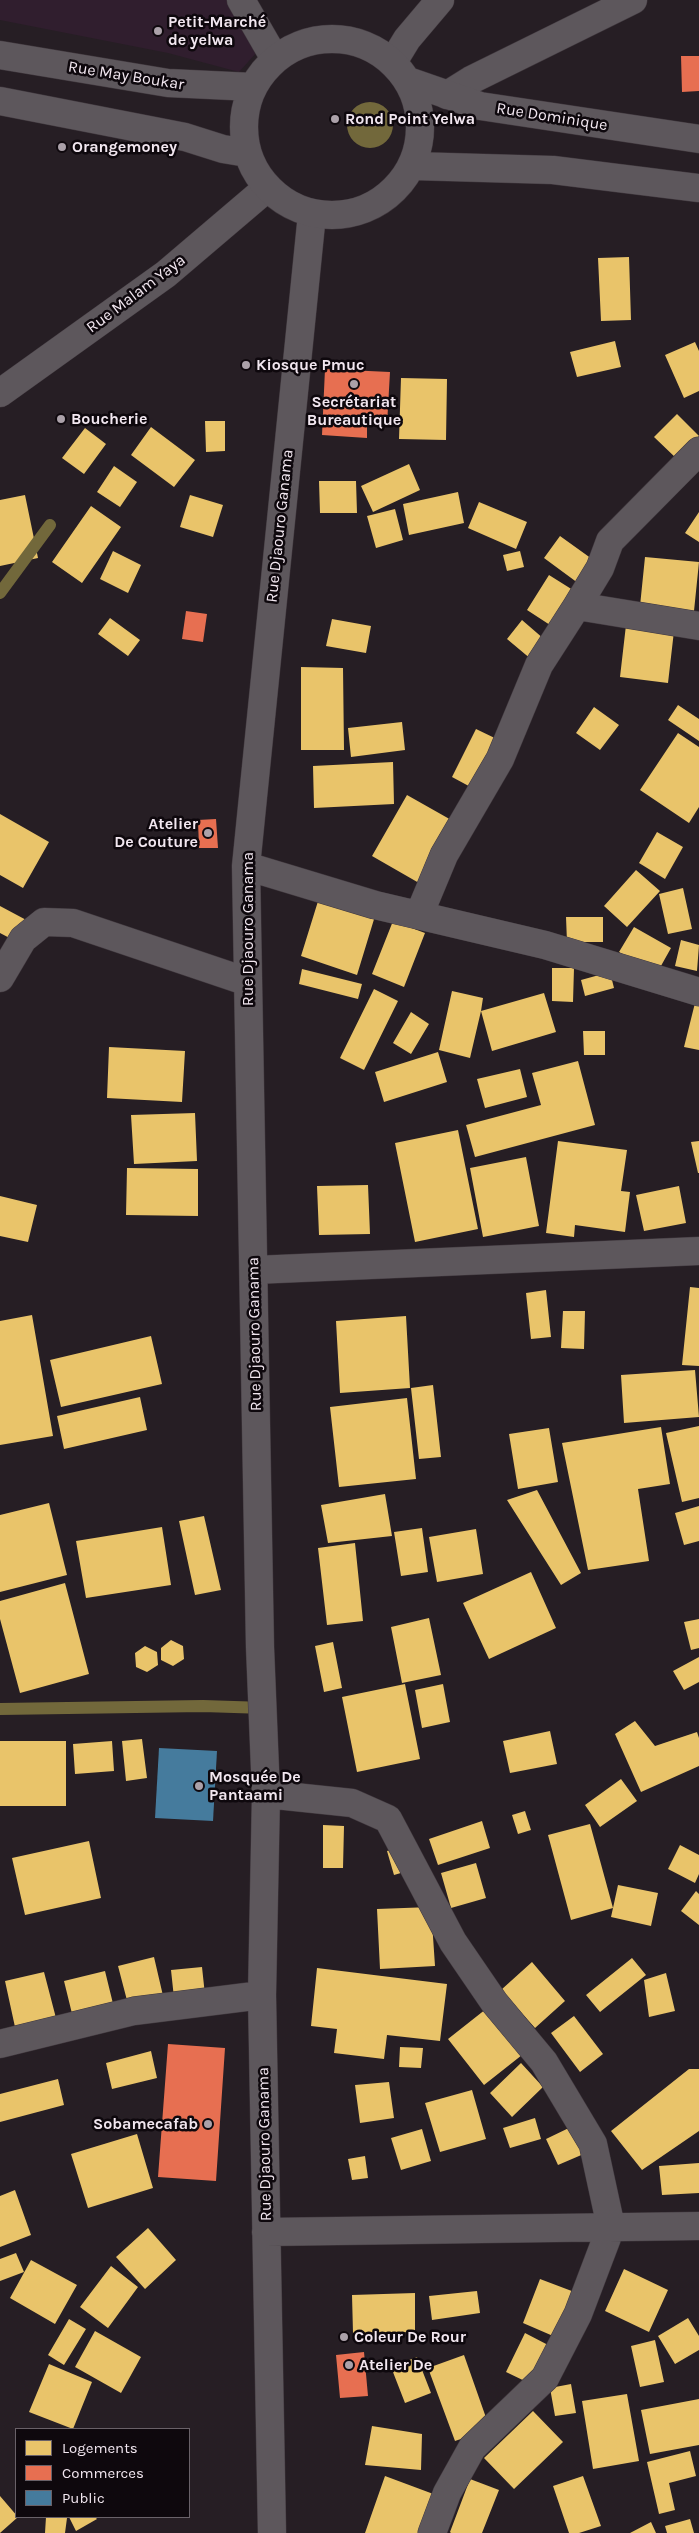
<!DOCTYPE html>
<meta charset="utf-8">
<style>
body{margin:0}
#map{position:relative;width:699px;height:2533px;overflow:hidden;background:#261e24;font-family:Karla,sans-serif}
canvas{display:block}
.legend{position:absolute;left:15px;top:2428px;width:175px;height:90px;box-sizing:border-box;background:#0e080d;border:1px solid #696168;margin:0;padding:6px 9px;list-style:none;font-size:15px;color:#f2e7f0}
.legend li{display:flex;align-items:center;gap:10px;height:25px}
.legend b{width:25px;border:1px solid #696168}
</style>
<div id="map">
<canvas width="699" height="2533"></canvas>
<ul class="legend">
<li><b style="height:14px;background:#e9c46a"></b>Logements</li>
<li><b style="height:14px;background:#e76f51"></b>Commerces</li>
<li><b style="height:14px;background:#457b9d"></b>Public</li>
</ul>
</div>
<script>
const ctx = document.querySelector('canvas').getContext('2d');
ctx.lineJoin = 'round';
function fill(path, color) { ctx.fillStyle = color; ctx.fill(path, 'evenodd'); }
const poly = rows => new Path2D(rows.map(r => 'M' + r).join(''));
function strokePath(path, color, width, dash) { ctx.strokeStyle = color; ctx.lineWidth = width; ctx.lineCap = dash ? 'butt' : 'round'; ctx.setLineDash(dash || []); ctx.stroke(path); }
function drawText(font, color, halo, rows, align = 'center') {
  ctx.font = font + ' Karla,sans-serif'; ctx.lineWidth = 5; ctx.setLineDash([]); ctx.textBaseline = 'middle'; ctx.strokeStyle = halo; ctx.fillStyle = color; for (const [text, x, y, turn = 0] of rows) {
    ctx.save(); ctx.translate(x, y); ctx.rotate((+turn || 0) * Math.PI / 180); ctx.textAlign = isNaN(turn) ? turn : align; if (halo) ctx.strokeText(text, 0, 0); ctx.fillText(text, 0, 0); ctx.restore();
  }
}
fill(poly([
 [0,0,241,0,266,42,239,72,168,53,0,20]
]), '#301e2e');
fill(poly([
 '347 125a23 23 0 1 1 46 0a23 23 0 1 1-46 0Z'
]), '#72683b');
fill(poly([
 [629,257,631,320,601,321,598,258],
 [615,341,621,367,577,377,570,352],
 [695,342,699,351,699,391,684,398,665,355],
 [401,378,447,379,446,440,399,439],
 [677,414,699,436,677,459,654,437],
 [205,421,225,421,225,451,206,452],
 [151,427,195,460,174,487,131,455],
 [85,428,106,444,84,474,62,458],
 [409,464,420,490,373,512,361,486],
 [114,466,137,482,120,507,97,492],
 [319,481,356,481,357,513,320,513],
 [458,492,464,523,409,535,403,504],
 [25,495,38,558,0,566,0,500],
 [190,495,223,505,213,537,180,527],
 [479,502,527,522,516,549,468,528],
 [91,506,121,527,82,583,52,562],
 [395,509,403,540,376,548,367,516],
 [699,512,699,542,685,533],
 [560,536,599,564,582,586,544,558],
 [113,551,141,565,128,593,100,579],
 [520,551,524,567,507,571,503,555],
 [645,557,699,562,694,611,640,606],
 [549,575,592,602,570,638,527,610],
 [110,618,140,640,128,656,98,634],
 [332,619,371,626,366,653,326,646],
 [522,620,559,652,544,670,507,639],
 [626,625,674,631,668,683,620,677],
 [301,667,343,668,344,750,301,750],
 [678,705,699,719,699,741,668,720],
 [594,707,619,725,600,750,576,733],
 [402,722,405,750,351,757,348,728],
 [476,729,503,742,478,791,452,777],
 [678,733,699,747,699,807,689,823,640,790],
 [393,762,394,804,314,808,313,766],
 [407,795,453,821,419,883,372,856],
 [0,814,49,842,23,888,0,875],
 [657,832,683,847,665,879,639,863],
 [636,870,660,891,627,927,604,906],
 [683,888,692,929,668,934,659,894],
 [319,898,375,916,357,975,301,956],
 [0,906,30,922,19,943,0,933],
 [566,917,603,917,603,942,567,942],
 [393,921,425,933,404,987,372,974],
 [634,927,671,948,657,973,619,952],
 [681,940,699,945,697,971,675,966],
 [552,968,574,968,573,1002,552,1001],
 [302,969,362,984,358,999,299,984],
 [610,972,614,988,585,996,581,980],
 [374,989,398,1001,364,1070,340,1058],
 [452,991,483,998,481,1011,544,993,556,1032,492,1051,481,1011,470,1058,439,1050],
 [696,999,699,1000,699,1050,684,1047],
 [411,1012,429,1024,411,1054,393,1043],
 [583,1031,605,1031,605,1055,584,1055],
 [109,1047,185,1051,182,1102,107,1098],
 [438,1052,447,1082,384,1102,375,1072],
 [578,1061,595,1125,475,1157,466,1125,541,1105,532,1073],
 [520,1069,527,1097,485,1108,477,1079],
 [195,1113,197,1161,134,1164,131,1115],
 [458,1130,478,1229,415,1242,395,1143],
 [558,1141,627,1150,621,1191,630,1192,625,1232,575,1225,574,1237,546,1233],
 [699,1141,699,1173,698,1173,691,1142],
 [526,1157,539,1226,483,1237,470,1168],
 [127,1168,198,1169,198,1216,126,1215],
 [368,1185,370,1234,319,1235,317,1186],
 [679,1186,686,1223,644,1231,636,1195],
 [0,1196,37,1205,28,1242,0,1236],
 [690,1287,699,1288,699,1366,682,1365],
 [546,1290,551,1337,531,1339,526,1293],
 [563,1311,585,1311,584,1349,561,1348],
 [32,1315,53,1436,0,1445,0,1321],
 [406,1316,410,1388,340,1393,336,1321],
 [151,1336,162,1384,61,1407,50,1360],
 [695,1370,699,1417,624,1423,621,1375],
 [433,1385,441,1457,419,1459,411,1388],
 [140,1397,147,1430,64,1449,57,1416],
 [407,1398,416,1479,339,1487,330,1407],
 [699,1426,699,1498,682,1502,666,1433],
 [661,1427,670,1484,638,1489,649,1561,588,1570,562,1443],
 [549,1428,558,1482,518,1489,509,1434],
 [537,1490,581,1573,561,1585,507,1500],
 [385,1494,392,1536,328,1543,321,1505],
 [49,1503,67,1575,0,1592,0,1515],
 [699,1506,699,1541,684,1545,675,1513],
 [204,1516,221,1590,195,1595,179,1521],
 [162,1527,171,1585,86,1598,76,1541],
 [422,1528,428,1572,401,1576,394,1532],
 [476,1529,483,1574,437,1582,429,1537],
 [355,1543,363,1621,327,1625,318,1548],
 [531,1572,556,1628,489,1659,463,1603],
 [65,1583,89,1674,20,1693,0,1619,0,1601],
 [429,1618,441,1675,402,1683,391,1627],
 [699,1619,699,1648,691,1650,684,1622],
 [171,1640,183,1646,184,1659,173,1666,161,1660,161,1648],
 [333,1642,342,1688,324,1692,315,1646],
 [145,1646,157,1652,158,1665,147,1672,136,1667,135,1653],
 [699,1657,699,1682,684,1690,673,1671],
 [405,1684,420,1759,357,1772,342,1697],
 [443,1684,450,1722,422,1728,415,1690],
 [635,1721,655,1746,697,1732,699,1738,699,1766,641,1792,615,1734],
 [550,1731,557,1764,510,1773,503,1741],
 [142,1739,147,1778,126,1781,122,1741],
 [0,1741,66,1741,66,1806,0,1806],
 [112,1741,114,1771,75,1774,73,1744],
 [621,1779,637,1801,600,1827,585,1805],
 [525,1811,531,1830,518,1834,512,1815],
 [482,1821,490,1848,438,1865,429,1839],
 [590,1824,613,1908,618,1885,658,1893,651,1926,611,1917,613,1908,571,1920,548,1835],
 [323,1825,344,1826,343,1868,323,1868],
 [89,1841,101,1898,25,1915,12,1858],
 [411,1844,418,1868,394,1875,387,1851],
 [680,1845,699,1855,699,1874,695,1883,668,1869],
 [476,1863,486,1898,451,1908,441,1873],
 [696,1891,699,1894,699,1925,681,1911],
 [431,1907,435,1966,380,1969,377,1909],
 [154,1957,164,2000,129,2008,118,1966],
 [632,1958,646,1975,600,2012,586,1995],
 [532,1962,565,2001,535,2028,501,1990],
 [202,1967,205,1995,174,1998,171,1970],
 [317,1968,447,1984,440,2041,387,2035,384,2059,334,2053,337,2029,311,2026],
 [105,1971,118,2024,77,2034,64,1981],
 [44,1972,56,2018,15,2027,5,1981],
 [666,1973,675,2011,649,2017,644,1980],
 [486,2009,522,2055,484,2085,448,2039],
 [574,2016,603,2054,580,2072,551,2033],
 [400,2047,423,2048,421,2068,399,2067],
 [151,2051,157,2078,112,2089,106,2063],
 [521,2063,543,2087,512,2117,490,2093],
 [689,2069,699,2069,699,2131,642,2170,611,2131],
 [58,2079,64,2105,0,2122,0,2094],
 [389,2082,394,2118,360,2123,355,2085],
 [472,2090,486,2139,440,2152,425,2103],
 [535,2118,541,2139,510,2148,503,2128],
 [573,2126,586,2153,558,2165,546,2139],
 [422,2129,431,2161,401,2170,391,2138],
 [137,2134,153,2188,88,2208,71,2154],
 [365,2156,368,2178,352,2180,348,2159],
 [699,2163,699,2193,662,2195,659,2166],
 [15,2190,31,2235,0,2247,0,2196],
 [148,2228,176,2260,145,2289,116,2257],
 [16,2253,24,2272,0,2281,0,2259],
 [31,2260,77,2285,55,2324,10,2298],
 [111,2266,138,2287,108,2328,80,2307],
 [624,2269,668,2290,649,2332,605,2311],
 [540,2279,577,2293,560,2339,523,2323],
 [477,2291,480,2313,432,2320,429,2296],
 [415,2293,415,2332,353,2333,352,2295],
 [688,2318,699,2336,699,2350,675,2364,658,2336],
 [69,2319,86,2329,64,2365,48,2355],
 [95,2331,141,2357,121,2393,75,2367],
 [525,2333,550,2346,531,2384,506,2372],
 [655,2340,664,2382,640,2387,631,2346],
 [464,2355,490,2429,455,2441,428,2368],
 [417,2357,431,2393,405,2403,391,2367],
 [49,2364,92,2382,73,2429,29,2412],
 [571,2384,576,2413,555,2416,550,2388],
 [627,2394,639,2461,593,2469,582,2401],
 [699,2399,699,2445,650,2454,641,2410],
 [533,2411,563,2442,514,2489,484,2458],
 [372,2426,422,2434,421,2470,365,2465],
 [690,2451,696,2476,669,2483,675,2510,659,2514,647,2462],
 [385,2476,436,2495,422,2533,365,2533],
 [583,2476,601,2526,579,2533,569,2533,553,2486],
 [470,2479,499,2490,482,2533,451,2533,450,2532],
 [0,2496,18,2517,0,2533],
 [46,2517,67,2518,65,2533,45,2533],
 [69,2517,95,2517,97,2519,76,2531],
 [690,2519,694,2533,667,2533,665,2526],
 [651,2522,656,2533,630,2533]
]), '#e9c46a');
fill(poly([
 [681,56,699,56,699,91,682,92],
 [325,369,390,372,387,425,367,424,367,438,322,435],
 [186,611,207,614,203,642,182,639],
 [216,819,218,848,199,848,198,820],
 [168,2044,225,2048,216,2181,158,2177],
 [364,2352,368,2396,340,2398,336,2355]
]), '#e76f51');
fill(poly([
 [159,1748,217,1751,213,1821,155,1818]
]), '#457b9d');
strokePath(poly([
 [0,593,50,525],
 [0,1709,203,1706,265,1708]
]), '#72683b', 12);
const minor = poly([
 [241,0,275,59],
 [393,62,407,39,440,0],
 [447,95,471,80,633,0],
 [0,393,166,274,267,188],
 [699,451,610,541,600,568,577,606,699,626],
 [246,866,375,905,545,945,699,992],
 [419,915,444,855,500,759,539,665,577,606],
 [0,978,23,939,44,922,73,923,248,982],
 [254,1270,699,1251],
 [266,1794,352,1803,388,1819,453,1942,494,2002,544,2062,593,2144,611,2227,578,2314,545,2378,472,2448,447,2493,432,2533],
 [0,2044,134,2011,262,1995],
 [266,2232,699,2226],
 [272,2533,262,1995,266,1794,260,1647,246,866,312,214]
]);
const secondary = poly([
 '244 127a88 88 0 1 1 176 0a88 88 0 1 1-176 0Z',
 [0,55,168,83,253,87],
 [408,81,480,106,699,139],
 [0,101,185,137,223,149,247,153],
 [413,166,553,170,699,188]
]);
strokePath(minor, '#40383e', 29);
strokePath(secondary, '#40383e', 29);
strokePath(minor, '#5d575c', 28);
strokePath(secondary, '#5d575c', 28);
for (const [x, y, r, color] of [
 [158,31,5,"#aba1a9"],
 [335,119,5,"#aba1a9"],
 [62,147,5,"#aba1a9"],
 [246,365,5,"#aba1a9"],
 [354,384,5,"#aba1a9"],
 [61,419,5,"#aba1a9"],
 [208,833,5,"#aba1a9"],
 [199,1786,5,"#aba1a9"],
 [208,2124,5,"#aba1a9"],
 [344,2337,5,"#aba1a9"],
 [349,2365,5,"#aba1a9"]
]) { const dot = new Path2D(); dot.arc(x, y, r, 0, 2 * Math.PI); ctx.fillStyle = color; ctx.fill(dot); strokePath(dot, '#0e080d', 2); }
drawText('bold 16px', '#f2e7f0', '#0e080d', [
 ["Petit-Marché",168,22],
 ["de yelwa",168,40],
 ["Rond Point Yelwa",345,119],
 ["Orangemoney",72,147],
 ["Kiosque Pmuc",256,365],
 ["Secrétariat",354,402,"center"],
 ["Bureautique",354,420,"center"],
 ["Boucherie",71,419],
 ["Atelier",198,824,"right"],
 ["De Couture",198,842,"right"],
 ["Mosquée De",209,1777],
 ["Pantaami",209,1795],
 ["Sobamecafab",198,2124,"right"],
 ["Coleur De Rour",354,2337],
 ["Atelier De",359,2365]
], 'left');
drawText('16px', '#f2e7f0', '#0e080d', [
 ["Rue May Boukar",126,76,9],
 ["Rue Dominique",552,117,9],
 ["Rue Malam Yaya",136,294,-37],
 ["Rue Djaouro Ganama",280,526,-84],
 ["Rue Djaouro Ganama",248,929,-90],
 ["Rue Djaouro Ganama",255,1334,-91],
 ["Rue Djaouro Ganama",265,2144,-91]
]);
</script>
